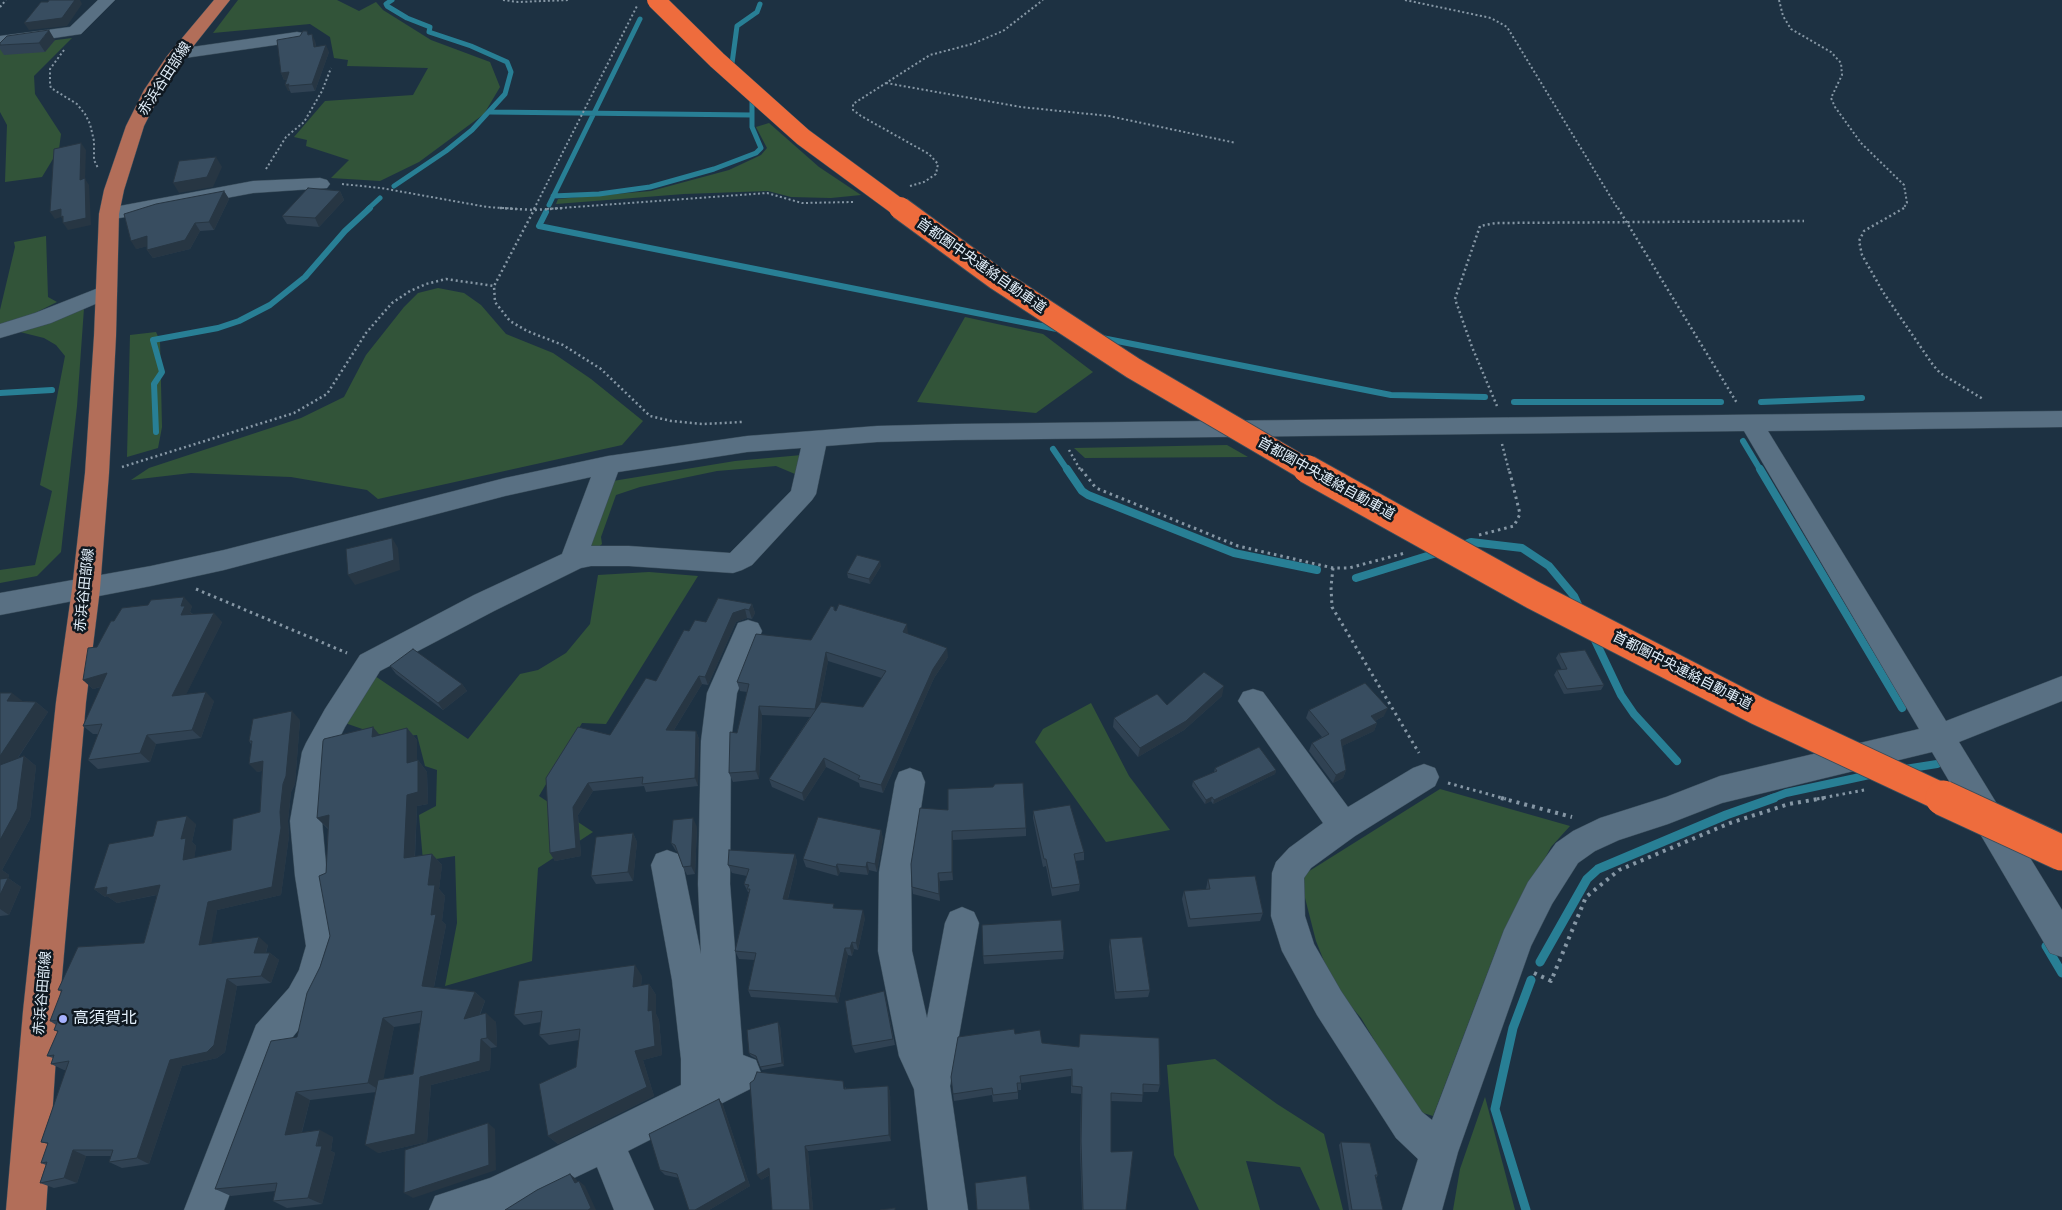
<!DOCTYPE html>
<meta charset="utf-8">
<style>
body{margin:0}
canvas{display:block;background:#1d3142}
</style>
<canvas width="2062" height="1210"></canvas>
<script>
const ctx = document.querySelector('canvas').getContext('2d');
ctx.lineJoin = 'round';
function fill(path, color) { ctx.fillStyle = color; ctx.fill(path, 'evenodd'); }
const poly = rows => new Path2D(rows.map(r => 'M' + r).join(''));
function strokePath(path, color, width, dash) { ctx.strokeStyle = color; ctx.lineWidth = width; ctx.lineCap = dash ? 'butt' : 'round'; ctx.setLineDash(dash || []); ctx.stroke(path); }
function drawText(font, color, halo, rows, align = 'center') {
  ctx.font = font + ' "Archivo Narrow","Noto Sans JP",sans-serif'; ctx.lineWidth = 5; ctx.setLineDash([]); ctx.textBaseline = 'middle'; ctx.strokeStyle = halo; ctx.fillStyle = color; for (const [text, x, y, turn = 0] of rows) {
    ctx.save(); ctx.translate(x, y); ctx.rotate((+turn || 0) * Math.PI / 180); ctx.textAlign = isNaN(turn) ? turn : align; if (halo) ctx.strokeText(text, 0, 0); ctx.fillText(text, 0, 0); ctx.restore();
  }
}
fill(poly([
 [238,0,337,0,359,11,376,2,383,10,431,40,490,62,500,87,484,114,419,162,380,181,331,178,349,160,306,146,307,140,294,137,325,101,413,95,428,68,347,66,348,60,334,58,330,37,310,24,213,33],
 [72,38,34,76,35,94,61,134,59,149,42,177,5,182,7,125,0,112,0,47],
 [769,123,819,167,861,195,831,198,791,197,768,191,684,194,556,204,558,199,651,191,729,170,761,155,767,148,756,127],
 [46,236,48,297,57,302,25,318,0,326,0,310,15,247,14,242],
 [438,288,464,293,481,305,506,334,553,353,591,379,643,421,622,445,378,499,367,490,291,477,191,473,131,480,149,468,301,418,344,397,366,355,404,307,418,293],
 [84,308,77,406,61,552,37,576,0,583,0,570,35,565,52,491,40,485,65,356,56,345,44,338,20,332],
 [965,317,1043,334,1093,372,1036,413,917,402],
 [156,332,160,341,162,427,158,448,127,457,130,335],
 [1227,445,1248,457,1085,458,1074,448],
 [802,455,795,474,776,466,717,471,640,487,616,495,601,537,602,544,595,550,585,545,613,481,735,461],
 [649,572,698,576,606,724,582,723,539,796,593,832,538,868,532,961,445,986,457,923,455,856,423,861,419,815,436,806,437,770,425,766,417,735,393,737,374,733,345,723,375,676,468,739,520,674,538,670,566,653,590,624,598,575],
 [1091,703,1129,776,1170,830,1106,842,1035,742,1043,729],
 [1440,789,1570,826,1551,847,1498,945,1433,1116,1417,1111,1361,1018,1334,986,1316,941,1304,894,1303,875],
 [1215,1059,1277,1104,1324,1134,1343,1210,1320,1210,1300,1167,1246,1161,1260,1210,1199,1210,1174,1155,1167,1065],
 [1485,1097,1515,1210,1453,1210,1460,1169]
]), '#325439');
strokePath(poly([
 [392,0,386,4,387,6,407,18,430,27,429,32,471,46,507,62,511,72,505,94,472,130,446,151,394,186],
 [731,71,737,26,757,12,760,4],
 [490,112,751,115],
 [553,196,599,194,650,187,714,169,756,153,761,148,752,127,752,100,748,96],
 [549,205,640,19],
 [368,209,380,198]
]), '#287f95', 5);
strokePath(poly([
 [546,212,539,226,1062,330],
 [1102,338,1391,395,1485,397],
 [0,393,52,390],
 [1514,402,1721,402],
 [1761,402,1862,398],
 [156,432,154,384,162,372,153,340,218,328,239,321,270,305,305,277,345,231,370,208],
 [1743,441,1761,471],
 [1053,449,1068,471]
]), '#287f95', 6);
strokePath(poly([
 [1067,469,1082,491,1088,495,1234,553,1317,570],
 [1760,469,1902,708],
 [1461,546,1471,542,1522,548,1549,566,1574,596,1580,609],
 [1356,578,1440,552],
 [1593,636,1621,695,1634,714,1677,761],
 [1905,769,1937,764],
 [1770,799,1786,793,1874,774]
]), '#287f95', 8);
strokePath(poly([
 [2046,946,2062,973],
 [1540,962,1587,879,1598,869,1726,815,1774,798],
 [1526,1210,1495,1109,1513,1028,1531,980]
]), '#287f95', 9);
const minor = poly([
 [98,0,115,0,81,34,0,46,0,36,70,27,98,0],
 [297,32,303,33,305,37,303,41,178,59,172,58,170,54,172,50,178,49,297,32],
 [320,178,327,180,330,184,327,188,253,193,109,220,102,218,99,214,102,210,109,208,253,181,320,178],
 [106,285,114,286,117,291,114,296,51,323,0,338,0,324,35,313,106,285],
 [2062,411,2062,427,1768,431,1946,721,2062,676,2062,701,1959,742,2062,910,2062,957,2050,953,1932,752,1722,803,1668,824,1619,840,1595,851,1578,863,1552,904,1531,946,1458,1152,1442,1210,1402,1210,1418,1159,1396,1138,1317,1015,1282,951,1271,916,1272,873,1276,862,1289,848,1323,823,1238,701,1243,692,1253,689,1263,692,1348,807,1413,768,1424,764,1435,768,1439,777,1435,786,1355,836,1311,868,1304,878,1305,916,1314,944,1341,991,1422,1112,1432,1120,1504,930,1528,882,1556,843,1573,831,1600,818,1666,797,1720,776,1919,729,1744,431,954,440,877,442,826,446,816,494,812,500,752,565,742,570,733,573,629,566,591,566,581,568,494,611,380,671,345,727,332,753,322,821,327,876,340,946,331,976,313,1012,283,1049,224,1210,184,1210,256,1025,289,988,299,970,306,946,295,876,290,821,302,752,306,743,325,709,360,655,474,595,562,554,591,477,505,496,224,570,151,586,0,615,0,593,151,566,224,550,505,478,608,456,747,436,877,426,954,424,2062,411],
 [801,448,791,491,730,553,629,546,591,546,618,472,747,452,801,448],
 [748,620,758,623,762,631,737,693,731,741,730,884,743,1055,756,1060,761,1073,756,1086,628,1151,654,1210,614,1210,597,1167,507,1210,429,1210,435,1196,490,1178,537,1156,681,1085,681,1059,672,980,651,865,656,854,667,850,678,854,683,865,701,954,698,884,701,741,707,693,738,623,748,620],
 [910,768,921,772,925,782,911,872,912,951,927,1018,945,923,950,912,962,907,974,912,979,923,950,1086,968,1210,928,1210,914,1089,899,1056,878,951,879,872,895,782,899,772,910,768]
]);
const major = poly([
 [214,0,230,0,180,63,162,90,144,126,124,190,119,214,116,336,109,473,100,589,86,702,59,1011,46,1210,6,1210,23,1011,56,702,72,589,85,473,94,336,99,214,104,190,126,126,144,90,167,56,214,0]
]);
strokePath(minor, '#3a4d5b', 1);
strokePath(major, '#3a4d5b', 1);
strokePath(poly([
 [503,0,518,2,570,0],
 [1405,0,1491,18,1507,27,1618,209],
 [1779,0,1783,16,1791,29,1831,52,1841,63,1842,75,1831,98,1835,107,1861,143,1904,185,1907,203,1903,209],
 [0,7,6,0],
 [64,50,50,69,50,85,51,88,77,104,85,114,90,124,94,141,94,160,98,168],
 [886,83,1021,107,1109,116,1236,143],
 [266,169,286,137,304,122,322,91,331,68],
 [342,184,381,188,487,207,519,209],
 [910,186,924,182,936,174,938,164,929,154,861,116,853,110,853,104,930,55,972,44,1003,31,1043,0],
 [534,209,637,6],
 [547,209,767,193,802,203,854,202]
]), '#8697a5', 2, [2, 2.5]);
strokePath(poly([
 [500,208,534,210,564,208],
 [535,208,494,286,495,302,510,321,527,331,563,345,601,369,650,416,671,421,703,424,742,422],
 [1618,208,1737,403],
 [1904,208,1864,231,1859,241,1862,255,1883,292,1933,365,1940,373,1983,399],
 [1497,406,1472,347,1455,299,1480,226,1496,223,1804,221],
 [1502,444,1509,471],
 [1069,450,1081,471],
 [122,467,294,413,327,394,366,333,392,303,410,291,426,284,446,279,494,286]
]), '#8697a5', 2.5, [2, 3]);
strokePath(poly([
 [1081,469,1096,488,1238,546,1333,568,1349,568,1405,553],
 [1479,535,1514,526,1520,514,1509,469],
 [1333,568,1331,587,1332,607,1419,753],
 [196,589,347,653],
 [1448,783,1506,799],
 [1817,799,1864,790]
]), '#8697a5', 3, [2.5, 4]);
strokePath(poly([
 [1501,798,1572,817],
 [1534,973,1551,981,1586,897,1619,870,1730,823,1789,804,1824,798]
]), '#8697a5', 4, [3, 5]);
fill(minor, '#597083');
fill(major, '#b26e59');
const highwayBridgeFar3 = poly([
 [656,0,717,60,803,137,901,209]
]);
const highwayBridgeFar2 = poly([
 [900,208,997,279,1133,368,1309,471]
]);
const highwayBridgeFar1 = poly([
 [1307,469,1533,595,1758,711,1946,799]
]);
const highwayBridge = poly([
 [1943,798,2062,853]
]);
strokePath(highwayBridgeFar3, '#3a4d5b', 19, []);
strokePath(highwayBridgeFar2, '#3a4d5b', 24, []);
strokePath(highwayBridgeFar1, '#3a4d5b', 30, []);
strokePath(highwayBridge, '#3a4d5b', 37, []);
strokePath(highwayBridgeFar3, '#ee6c3d', 18);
strokePath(highwayBridgeFar2, '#ee6c3d', 22);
strokePath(highwayBridgeFar1, '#ee6c3d', 28);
strokePath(highwayBridge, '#ee6c3d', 35);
fill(poly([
 [309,34,315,41,316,47,329,52,315,91,291,93,290,91,288,91,287,80,284,80,281,73],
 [55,40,45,52,4,55,0,49,0,45],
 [224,191,229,199,214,230,200,231,190,249,153,258,147,250,147,246,136,249],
 [340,191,344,200,319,227,287,224,282,216],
 [881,566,870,584,848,578,847,573],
 [752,604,755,613,752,619,747,618,736,622,708,685,702,684,674,730,696,731,699,739,698,786,646,792,644,786,593,791,578,815,581,856,555,861,550,853,610,735,656,681,689,631,706,622],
 [192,606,190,612,193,614,222,622,186,694,214,701,201,738,156,744,150,762,98,769,88,760,98,734,93,734,83,726,101,687,93,689,83,680,97,647],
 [834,607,835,611,908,634,948,657,934,678,883,793,860,787,859,783,826,767,804,801,772,787,769,779,810,717,762,715,759,779,733,782,729,773,737,733,747,692,740,691,737,682,811,640],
 [828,661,882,678,863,707,820,703],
 [1559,653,1604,685,1601,690,1564,694,1554,675,1557,670,1562,670,1556,658],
 [390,666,462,684,467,691,443,710,396,674],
 [0,693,22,701,36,702,48,712,18,758,24,756,36,766,30,819,2,870,9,875,8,878,21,887,9,915,0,916],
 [1222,696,1184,730,1138,757,1113,727,1114,718,1167,705],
 [1309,710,1384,716,1375,721,1377,723,1374,731,1342,746,1346,770,1343,778,1333,783,1309,751,1312,743,1322,737,1306,718],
 [300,720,295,784,291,792,288,821,289,836,281,895,217,910,211,943,268,945,266,953,270,953,279,960,271,983,237,986,225,1052,217,1058,182,1066,149,1164,122,1168,109,1162,112,1156,86,1156,77,1183,54,1188,40,1183,46,1165,41,1163,48,1144,41,1142,66,1070,64,1070,51,1064,53,1058,47,1056,58,1032,54,1030,56,1025,50,1021,62,992,58,990,144,943,157,895,117,903,107,896,105,897,94,889,153,836,196,824,192,842,196,846,194,858,231,850,260,812,262,771,257,772,251,744,249,741],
 [407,728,417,740,417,761,418,760,427,772,428,804,417,806,415,857,432,854,442,865,439,889,445,896,442,921,446,925,434,987,475,992,485,1001,480,1015,496,1022,497,1047,491,1048,490,1070,431,1085,427,1142,378,1153,376,1092,310,1100,302,1132,333,1137,331,1151,335,1153,322,1204,287,1208,273,1201,275,1191,231,1196,215,1189,297,1037,330,936,326,873,328,829,317,818,380,735],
 [420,1023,413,1074,383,1079,394,1027],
 [1215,768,1276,770,1275,774,1213,804,1211,801,1205,804,1192,786,1193,781,1214,772],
 [948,810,1026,828,1026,836,953,840,953,880,940,881,940,901,913,894,912,887],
 [1033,811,1084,852,1084,860,1075,861,1080,884,1079,891,1052,896,1046,866,1043,867,1033,818],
 [697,827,695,874,687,875,683,867,678,852,676,851,671,843],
 [881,830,883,839,877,872,869,870,868,875,840,872,838,876,806,867,803,859],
 [633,833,637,842,633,881,596,884,591,876],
 [795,854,797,862,788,899,835,908,865,918,858,950,854,949,852,956,848,955,838,1003,751,997,748,990,755,960,739,959,735,951,749,892,748,892,744,884,747,876,732,873,728,865],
 [1208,879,1263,913,1260,921,1188,927,1182,899,1184,891,1206,889],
 [1110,939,1150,990,1148,997,1115,999,1109,947],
 [1064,951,1063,959,984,964,983,956],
 [642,976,641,986,649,984,656,995,656,1014,659,1020,662,1055,643,1060,654,1096,558,1144,548,1136,576,1067,579,1040,549,1045,539,1035,541,1022,524,1025,514,1015],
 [884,991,895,1045,855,1053,852,1046],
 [780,1026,784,1066,762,1070,757,1059,751,1056,749,1053],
 [1015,1034,1042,1043,1079,1047,1080,1034,1160,1085,1158,1092,1143,1092,1142,1102,1111,1101,1111,1152,1126,1210,1082,1210,1080,1148,1081,1094,1071,1093,1071,1076,1021,1083,1021,1090,1018,1090,1018,1099,993,1102,992,1095,954,1101,953,1094],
 [888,1086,890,1092,891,1141,808,1151,813,1210,772,1210,770,1175,761,1180,846,1087,846,1089],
 [719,1099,723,1105,750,1186,709,1210,689,1210,679,1178,665,1175,660,1170],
 [1341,1142,1378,1175,1376,1178,1383,1210,1349,1210,1339,1145]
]), '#304253');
fill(poly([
 [75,0,80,0,82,4,67,26,29,30,24,23],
 [49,30,55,40,45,52,39,43],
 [312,34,315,41,317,54,314,47],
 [326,45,329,52,315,91,312,84],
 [289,72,293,79,284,80,281,73],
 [289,84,288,86,290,91,288,91,285,85],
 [81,143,86,150,85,179,89,185,91,225,68,230,63,223,65,223,61,217,55,219,50,212,80,180],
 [216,157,222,167,213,187,179,193,173,183],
 [224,191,229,199,214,230,209,222],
 [340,191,344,200,319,227,315,218],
 [195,223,200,231,190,249,153,258,147,250],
 [147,236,153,245,136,249,131,241],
 [392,538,398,548,400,570,355,585,348,575],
 [880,561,881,566,870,584,869,579],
 [184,597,192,606,190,612,193,615,181,615,181,606],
 [752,604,755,613,752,619,749,610],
 [745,609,747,618,736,622,708,685,705,677,733,613],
 [214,613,222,622,181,705,172,696],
 [907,624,908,634,903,632],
 [947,648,948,657,934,678,883,793,881,785,933,669],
 [826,652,828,661,817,718,815,709],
 [107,673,116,682,93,689,83,680],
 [699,676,702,684,669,738,666,730],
 [462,684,467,691,443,710,438,703],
 [1224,686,1222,696,1184,730,1138,757,1140,748],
 [206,692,214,701,201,738,192,730],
 [12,693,25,703,7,701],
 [36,702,48,712,5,777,0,773,0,756],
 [759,706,762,715,759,779,756,771],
 [1388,708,1384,716,1368,725,1371,716],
 [292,711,300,720,295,784,291,792,288,821,289,836,281,895,217,910,210,952,199,945,208,902,280,812],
 [1377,723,1374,731,1338,748,1341,740],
 [373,727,383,739,372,737],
 [407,728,417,740,417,775,407,763],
 [696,731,699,739,698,786,695,778],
 [147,735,156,744,150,762,140,753],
 [24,756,36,766,30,819,2,870,9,875,8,878,21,887,9,915,0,909,0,840],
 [824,758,826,767,804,801,802,793],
 [418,760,427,772,428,804,417,806,414,869,404,858,407,795],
 [263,761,272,769,257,772,249,764],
 [1276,770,1275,774,1213,804,1214,800],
 [1346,770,1343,778,1333,783,1336,775],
 [588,783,593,791,578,815,581,856,555,861,550,853,573,807],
 [1212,797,1211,801,1205,804,1206,800],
 [329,815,329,829,317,818],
 [187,816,196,824,192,842,196,846,193,868,183,860,181,839],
 [693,818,697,827,695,874,691,866],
 [881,830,883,839,877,872,875,864],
 [952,831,953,840,953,880,952,872],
 [633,833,637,842,633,881,628,872],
 [432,854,442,865,439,889,445,896,442,921,446,925,432,996,422,986,431,915,428,885],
 [795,854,797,862,786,906,783,899],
 [867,862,869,870,868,875,866,867],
 [837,864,840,872,838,876,836,867],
 [938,873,940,881,940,901,939,894],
 [160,885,170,892,117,903,107,896,105,897,94,889,107,887],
 [863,910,865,918,858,950,856,943],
 [259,937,268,945,263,961,254,953],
 [852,942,854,949,852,956,850,948],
 [845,948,848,955,838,1003,835,996],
 [270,953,279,960,271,983,261,976],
 [635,965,642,976,640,998,633,987],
 [227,979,237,986,225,1052,217,1058,182,1066,149,1164,137,1158,170,1060],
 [649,984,656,995,656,1014,659,1020,662,1055,643,1060,654,1096,558,1144,548,1136,648,1011],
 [475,992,485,1001,474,1028,464,1019],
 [486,1013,496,1022,497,1047,487,1038],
 [383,1018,394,1027,381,1091,368,1083],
 [778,1022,780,1026,784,1066,782,1063],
 [481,1039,491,1048,490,1070,431,1085,427,1142,378,1153,365,1145,420,1077],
 [888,1086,890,1092,891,1141,889,1135],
 [296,1092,310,1100,299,1142,285,1135],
 [719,1099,723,1105,750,1186,709,1210,695,1210],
 [488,1123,495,1129,496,1170,413,1198,404,1193],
 [320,1130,333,1137,331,1151,335,1153,322,1204,308,1198],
 [805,1146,808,1151,813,1210,810,1210],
 [73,1150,86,1156,77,1183,64,1178],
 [769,1168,773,1173,761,1180,757,1175],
 [570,1174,576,1179,582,1188,575,1183],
 [579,1181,585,1186,596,1210,588,1210]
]), '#273643');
const building = poly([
 [49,0,75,0,62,18,24,23,41,2,48,2,49,0],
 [49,30,39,43,0,45,0,43,7,36,49,30],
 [303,31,307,31,308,35,312,34,314,47,326,45,312,84,288,86,289,84,285,85,289,72,281,73,277,40,300,36,303,31],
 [81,143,80,180,85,178,86,218,63,223,63,216,61,217,61,209,50,212,54,149,81,143],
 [216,157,207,177,173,183,179,161,216,157],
 [308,188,340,191,315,218,282,216,308,188],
 [224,191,209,222,195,223,185,240,147,250,147,236,131,241,124,214,156,204,224,191],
 [392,538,394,560,348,575,346,549,392,538],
 [857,555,880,561,869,579,847,573,857,555],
 [184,597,181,606,185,606,181,615,214,613,172,696,206,692,192,730,147,735,140,753,88,760,102,724,83,726,107,673,83,680,88,648,97,647,111,621,114,621,122,608,148,605,151,600,184,597],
 [718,598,752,604,749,610,745,609,733,613,705,677,699,676,666,730,696,731,695,778,642,784,643,777,588,783,573,807,576,848,550,853,546,778,578,727,610,735,646,678,656,681,684,630,689,631,695,620,706,622,718,598],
 [839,604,907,624,903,632,947,648,933,669,881,785,858,779,860,776,824,758,802,793,769,779,821,702,863,707,886,671,826,652,815,709,759,706,756,771,729,773,730,732,737,733,749,684,737,682,756,634,811,640,831,606,834,607,834,610,836,611,839,604],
 [413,649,462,684,438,703,390,666,413,649],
 [1585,650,1604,685,1567,689,1557,670,1567,669,1559,653,1585,650],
 [1204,672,1224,686,1186,721,1140,748,1114,718,1157,694,1167,705,1204,672],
 [1365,683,1388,708,1371,716,1377,723,1341,740,1346,770,1336,775,1312,743,1329,734,1309,710,1365,683],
 [0,693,12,693,7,701,36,702,0,756,0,693],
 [292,711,286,776,283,784,280,812,281,828,272,887,208,902,199,945,259,937,254,953,270,953,261,976,227,979,214,1045,207,1052,170,1060,137,1158,109,1162,113,1150,73,1150,64,1178,40,1183,47,1162,41,1163,48,1143,41,1142,69,1061,51,1064,54,1055,47,1056,58,1031,54,1030,58,1020,50,1021,62,990,58,990,78,947,144,943,160,885,106,895,107,887,94,889,109,844,153,836,157,821,187,816,181,839,186,838,183,860,231,850,233,819,260,812,263,761,249,764,252,741,249,741,253,719,292,711],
 [373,727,372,737,407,728,407,763,418,760,418,792,407,795,404,858,432,854,428,885,435,885,431,915,436,914,422,986,475,992,464,1019,486,1013,487,1038,481,1039,480,1061,420,1077,415,1134,365,1145,378,1080,413,1074,422,1011,383,1018,368,1083,296,1092,285,1135,320,1130,316,1146,322,1146,308,1198,273,1201,277,1183,215,1189,271,1041,297,1037,307,993,320,967,330,936,319,876,326,873,329,815,317,818,323,741,324,739,373,727],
 [1259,747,1276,770,1214,800,1212,797,1206,800,1193,781,1217,771,1215,768,1259,747],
 [24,756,17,809,0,840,0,765,24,756],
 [1023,783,1026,828,952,831,952,872,938,873,939,894,912,887,911,864,920,808,948,810,948,789,993,787,995,784,1023,783],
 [1070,805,1084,852,1074,854,1080,884,1052,888,1046,859,1044,859,1033,811,1070,805],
 [818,817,881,830,875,864,867,862,866,867,837,864,836,867,803,859,818,817],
 [693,818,691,866,683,867,675,845,671,843,673,820,693,818],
 [633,833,628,872,591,876,596,837,633,833],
 [729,850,795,854,783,899,834,904,833,908,863,910,856,943,852,942,850,948,845,948,835,996,748,990,756,953,735,951,750,889,747,889,749,885,744,884,749,869,728,865,729,850],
 [1255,876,1263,913,1190,919,1184,891,1210,889,1208,879,1255,876],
 [8,878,0,895,0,879,8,878],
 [1061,920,1064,951,983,956,982,925,1061,920],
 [1142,937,1150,990,1116,992,1110,939,1142,937],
 [635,965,633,987,649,984,648,1011,652,1010,655,1046,635,1051,647,1087,548,1136,539,1084,576,1067,580,1029,539,1035,542,1011,514,1015,519,981,635,965],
 [884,991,893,1039,852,1046,845,1001,884,991],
 [778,1022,782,1063,760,1067,756,1056,749,1053,747,1030,778,1022],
 [1014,1029,1015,1034,1040,1030,1042,1043,1079,1047,1080,1034,1159,1038,1160,1085,1143,1084,1143,1095,1111,1093,1111,1152,1133,1151,1126,1210,1083,1210,1081,1141,1082,1087,1072,1086,1072,1069,1020,1076,1021,1083,1017,1083,1018,1092,993,1095,992,1088,953,1094,951,1077,958,1037,1014,1029],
 [757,1072,843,1081,844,1089,888,1086,889,1135,805,1146,810,1210,772,1210,769,1168,757,1175,750,1083,754,1080,757,1072],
 [719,1099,746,1181,695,1210,689,1210,677,1174,660,1170,649,1134,719,1099],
 [488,1123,489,1165,404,1193,405,1150,488,1123],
 [1341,1142,1370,1143,1378,1175,1375,1175,1383,1210,1352,1210,1341,1142],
 [570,1174,575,1183,579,1181,591,1208,588,1210,505,1210,537,1190,570,1174],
 [1026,1176,1030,1210,977,1210,975,1183,1026,1176],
 [895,1208,895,1210,880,1210,895,1208]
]);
fill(building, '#384d60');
strokePath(building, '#273643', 1);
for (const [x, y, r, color] of [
 [63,1019,5,"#a6b1fc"]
]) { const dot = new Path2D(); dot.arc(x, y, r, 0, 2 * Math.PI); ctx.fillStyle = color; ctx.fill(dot); strokePath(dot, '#0f1820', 2); }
drawText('14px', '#e3f0fb', '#0f1820', [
 ["赤浜谷田部線",165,79,-57],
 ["首都圏中央連絡自動車道",981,266,35],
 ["首都圏中央連絡自動車道",1326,479,29],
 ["赤浜谷田部線",85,590,-84],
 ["首都圏中央連絡自動車道",1682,671,27],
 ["赤浜谷田部線",43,993,-85]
]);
drawText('16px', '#e3f0fb', '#0f1820', [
 ["高須賀北",73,1019]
], 'left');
</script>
